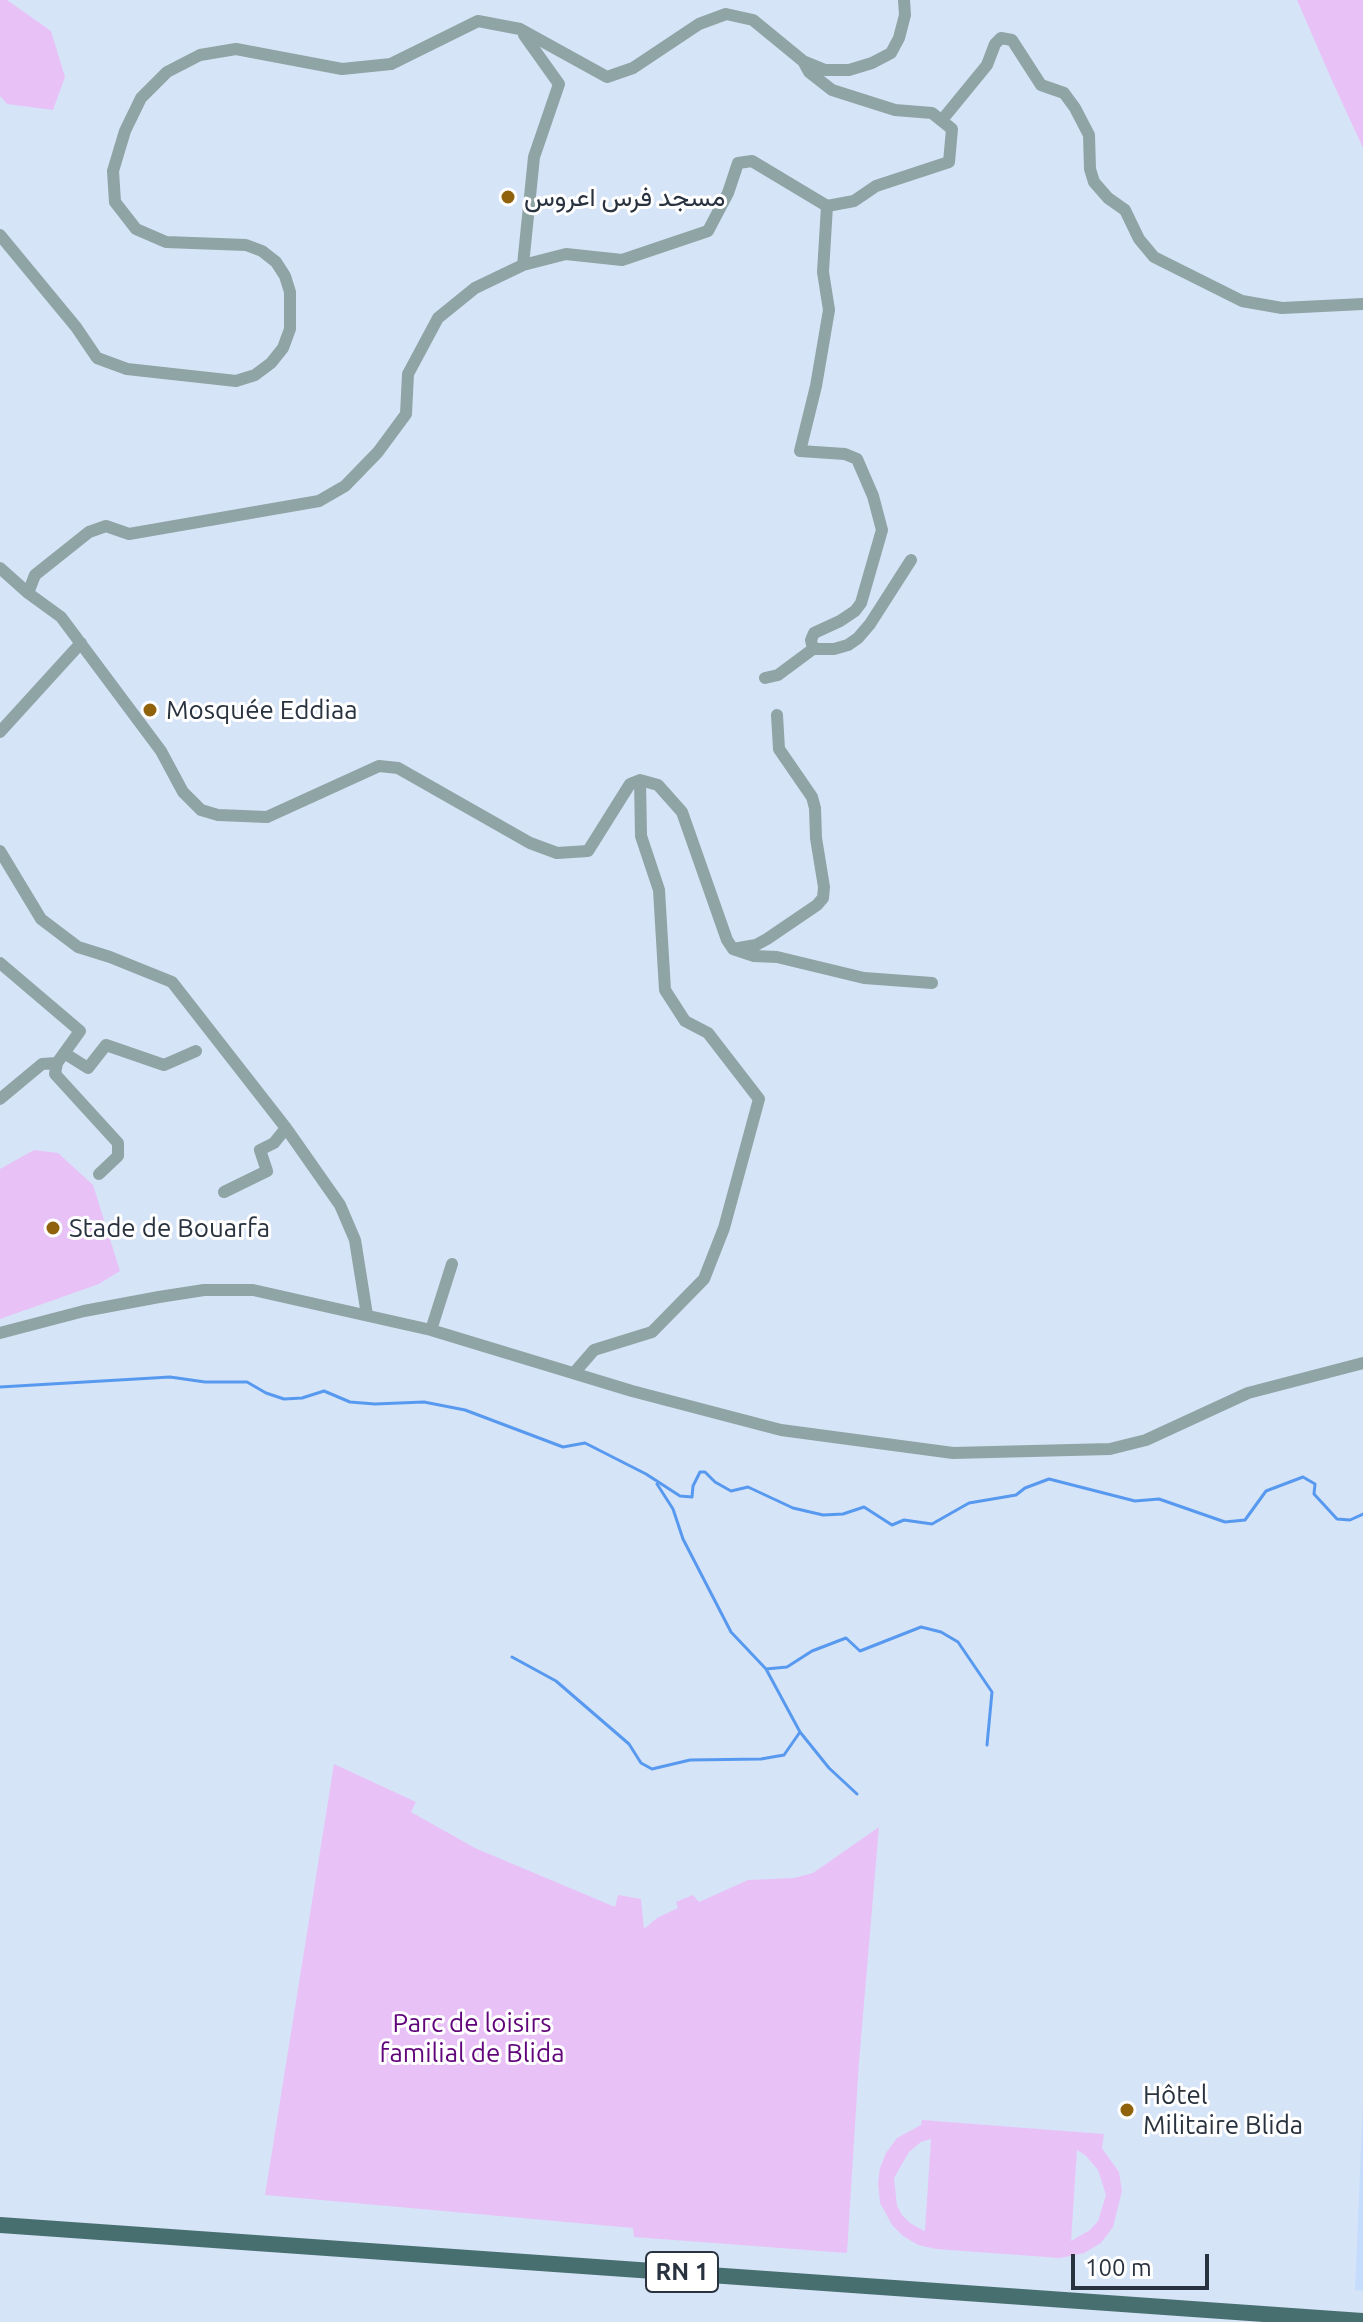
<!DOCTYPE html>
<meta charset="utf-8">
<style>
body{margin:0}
#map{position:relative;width:1363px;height:2322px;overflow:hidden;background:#d6e4f8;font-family:Ubuntu,sans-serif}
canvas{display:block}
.scale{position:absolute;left:1071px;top:2254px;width:138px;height:36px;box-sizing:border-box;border:4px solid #29323f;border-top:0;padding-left:10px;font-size:24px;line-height:28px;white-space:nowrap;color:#29323f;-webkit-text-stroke:6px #fff;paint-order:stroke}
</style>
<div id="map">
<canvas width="1363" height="2322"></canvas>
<div class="scale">100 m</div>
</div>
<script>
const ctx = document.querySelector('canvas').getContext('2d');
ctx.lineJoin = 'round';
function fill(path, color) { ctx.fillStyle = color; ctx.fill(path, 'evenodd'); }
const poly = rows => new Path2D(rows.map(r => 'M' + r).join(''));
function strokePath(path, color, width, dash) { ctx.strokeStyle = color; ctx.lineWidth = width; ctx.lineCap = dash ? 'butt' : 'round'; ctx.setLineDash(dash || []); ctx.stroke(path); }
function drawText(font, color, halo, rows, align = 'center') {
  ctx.font = font + ' Ubuntu,Vazirmatn,sans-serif'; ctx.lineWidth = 6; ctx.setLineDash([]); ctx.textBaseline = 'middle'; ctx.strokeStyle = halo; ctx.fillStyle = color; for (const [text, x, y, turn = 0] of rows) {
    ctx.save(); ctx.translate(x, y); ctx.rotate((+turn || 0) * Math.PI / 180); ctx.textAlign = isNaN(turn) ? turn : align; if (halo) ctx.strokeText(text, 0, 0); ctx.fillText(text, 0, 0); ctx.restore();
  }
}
fill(poly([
 [1363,2100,1363,2291,1355,2290]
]), '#c5dcfc');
fill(poly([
 [0,0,7,0,51,31,65,77,53,110,7,104,0,96],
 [1297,0,1363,0,1363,148,1334,85],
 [34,1150,58,1153,93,1185,120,1271,99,1284,0,1319,0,1169],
 [334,1764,416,1802,411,1812,475,1848,615,1907,618,1895,641,1899,644,1929,657,1918,678,1908,676,1902,693,1895,699,1902,748,1880,794,1878,813,1873,879,1827,859,2062,847,2253,634,2237,633,2228,265,2195],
 [922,2120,1104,2134,1102,2148,1119,2172,1122,2191,1113,2227,1101,2243,1084,2253,1060,2258,936,2249,918,2245,903,2236,892,2225,880,2203,878,2183,880,2168,886,2153,897,2138,921,2125],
 [931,2139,925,2230,924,2231,910,2223,902,2215,897,2206,894,2178,909,2152,921,2142],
 [1077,2150,1086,2156,1098,2170,1106,2195,1098,2221,1090,2230,1071,2241]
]), '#e8c2f7');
strokePath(poly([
 [0,1387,170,1377,205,1382,247,1382,266,1393,284,1399,302,1398,324,1391,350,1402,375,1404,424,1402,465,1410,563,1447,585,1443,646,1474,680,1496,692,1497,693,1486,700,1472,705,1472,715,1482,731,1491,748,1487,793,1508,823,1515,843,1514,864,1507,892,1525,904,1520,932,1524,969,1503,1016,1495,1025,1488,1049,1479,1135,1501,1159,1499,1225,1522,1245,1520,1266,1491,1303,1477,1315,1484,1314,1494,1337,1519,1350,1520,1363,1514],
 [657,1484,673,1509,683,1539,731,1632,766,1669,800,1732,829,1768,857,1794],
 [512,1657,556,1681,629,1744,641,1763,652,1769,690,1760,761,1759,784,1755,800,1732],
 [766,1669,787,1667,812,1651,846,1638,860,1651,921,1627,941,1632,958,1642,992,1692,987,1745]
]), '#5899f0', 3);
strokePath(poly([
 [942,120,987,65,995,44,1001,38,1012,40,1041,85,1064,93,1075,108,1089,135,1090,169,1094,182,1108,198,1125,210,1139,239,1154,257,1242,301,1282,308,1363,304],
 [0,235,76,327,97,358,127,369,236,381,255,375,271,363,283,348,290,329,290,292,285,276,276,262,262,251,246,245,166,242,136,229,115,202,113,171,125,131,141,98,167,72,200,55,236,49,342,69,391,64,478,21,520,29,607,77,633,68,699,24,726,14,753,20,803,61,825,70,849,70,872,63,891,53,899,38,905,15,904,0],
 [523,265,566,254,622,260,708,231,728,193,738,163,752,161,827,206,854,201,876,186,949,162,952,129,932,113,895,110,832,90,809,72,803,61],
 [0,568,28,593,61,617,161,751,183,792,201,810,218,815,267,817,379,766,398,768,530,843,557,853,588,851,630,784,640,780,658,785,682,812,727,940,733,949,754,956,777,957,864,978,932,983],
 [28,593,35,575,89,532,106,526,129,534,319,501,345,486,378,452,406,414,408,374,438,318,475,288,523,265,534,157,559,84,524,35],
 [813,649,811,640,814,633,840,621,855,611,861,603,882,530,873,496,857,459,845,454,800,451,816,386,829,310,823,272,827,206],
 [765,678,778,675,813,649,834,649,848,645,858,638,870,624,911,560],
 [0,732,81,643],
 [0,851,41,919,78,947,110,957,172,982,286,1128,340,1205,355,1240,367,1315],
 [733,949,756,945,767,939,817,905,823,898,824,887,816,838,815,808,812,797,779,749,777,715],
 [0,963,80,1031,57,1063,55,1074,118,1143,118,1156,99,1174],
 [64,1053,88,1068,106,1045,164,1065,196,1051],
 [0,1099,42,1064,57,1063],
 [224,1192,267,1171,260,1150,274,1143,286,1128],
 [431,1330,452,1264],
 [0,1333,84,1311,159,1297,204,1290,253,1290,431,1330,632,1391,781,1430,953,1453,1110,1449,1146,1440,1248,1393,1363,1363],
 [574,1373,594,1350,652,1332,704,1279,724,1228,759,1099,708,1033,685,1021,665,990,659,890,641,836,640,780]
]), '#8fa4a4', 12);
strokePath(poly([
 [0,2225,1363,2321]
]), '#486f70', 16);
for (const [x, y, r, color] of [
 [508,197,8,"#8f620b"],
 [150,710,8,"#8f620b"],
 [53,1228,8,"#8f620b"],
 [1127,2110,8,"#8f620b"]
]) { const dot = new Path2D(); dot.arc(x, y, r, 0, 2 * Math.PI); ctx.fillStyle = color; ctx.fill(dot); strokePath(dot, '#fff', 3); }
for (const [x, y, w] of [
 [682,2272,72]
]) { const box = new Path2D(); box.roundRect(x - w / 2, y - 20, w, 40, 6); ctx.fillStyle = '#fff'; ctx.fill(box); strokePath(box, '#29323f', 2); }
drawText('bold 24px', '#29323f', null, [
 ["RN 1",682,2272]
]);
drawText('26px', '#29323f', '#fff', [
 ["مسجد فرس اعروس",524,197],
 ["Mosquée Eddiaa",166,710],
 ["Stade de Bouarfa",69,1228],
 ["Hôtel",1143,2095],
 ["Militaire Blida",1143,2125]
], 'left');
drawText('26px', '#61057b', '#fff', [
 ["Parc de loisirs",472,2023],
 ["familial de Blida",472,2053]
]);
</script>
